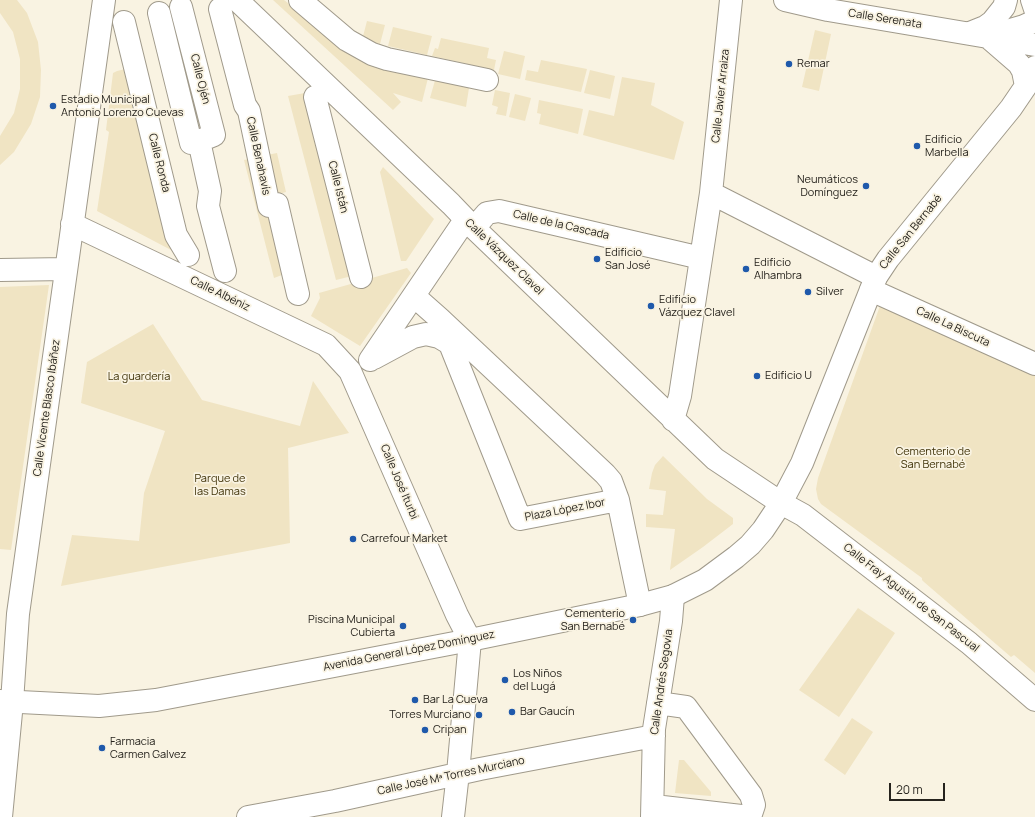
<!DOCTYPE html>
<meta charset="utf-8">
<style>
body{margin:0}
#map{position:relative;width:1035px;height:817px;overflow:hidden;background:#f9f3e2;font-family:Manrope,sans-serif}
canvas{display:block}
.scale{position:absolute;left:889px;top:783px;width:56px;height:18px;box-sizing:border-box;border:2px solid #26231d;border-top:0;padding-left:5px;font-size:12px;line-height:14px;white-space:nowrap;color:#26231d;-webkit-text-stroke:3px #f9f3e2;paint-order:stroke}
</style>
<div id="map">
<canvas width="1035" height="817"></canvas>
<div class="scale">20 m</div>
</div>
<script>
const ctx = document.querySelector('canvas').getContext('2d');
ctx.lineJoin = 'round';
function fill(path, color) { ctx.fillStyle = color; ctx.fill(path, 'evenodd'); }
const poly = rows => new Path2D(rows.map(r => 'M' + r).join(''));
function strokePath(path, color, width, dash) { ctx.strokeStyle = color; ctx.lineWidth = width; ctx.lineCap = dash ? 'butt' : 'round'; ctx.setLineDash(dash || []); ctx.stroke(path); }
function drawText(font, color, halo, rows, align = 'center') {
  ctx.font = font + ' Manrope,sans-serif'; ctx.lineWidth = 3.5; ctx.setLineDash([]); ctx.textBaseline = 'middle'; ctx.strokeStyle = halo; ctx.fillStyle = color; for (const [text, x, y, turn = 0] of rows) {
    ctx.save(); ctx.translate(x, y); ctx.rotate((+turn || 0) * Math.PI / 180); ctx.textAlign = isNaN(turn) ? turn : align; if (halo) ctx.strokeText(text, 0, 0); ctx.fillText(text, 0, 0); ctx.restore();
  }
}
fill(poly([
 [0,0,17,0,27,13,38,42,41,70,40,97,31,124,14,152,0,165,0,136,14,113,20,89,20,59,13,32,0,13],
 [273,0,284,0,327,33,428,78,422,102,393,93,401,102,393,110],
 [367,21,385,25,380,44,362,40],
 [393,27,432,36,427,55,388,46],
 [815,30,831,34,819,91,802,87],
 [441,38,489,48,487,58,496,60,494,70,432,56,435,48,438,49],
 [504,51,525,56,520,79,498,74],
 [541,60,587,69,581,92,525,80,527,70,538,72],
 [130,68,171,250,97,211,109,132,106,130,113,73,117,71],
 [590,70,615,76,610,99,584,93],
 [436,77,467,84,469,88,466,107,430,98],
 [622,77,655,83,651,105,684,122,674,160,583,135,589,110,614,116],
 [495,90,510,93,506,116,496,114,498,107,492,105],
 [305,93,314,102,356,275,336,280,288,96],
 [515,94,531,98,525,121,509,117],
 [539,100,583,109,578,134,539,124,541,114,537,113],
 [277,153,286,192,271,196,262,156],
 [253,158,286,255,278,257,282,275,274,278,244,160],
 [383,167,434,219,406,261,401,261,380,172],
 [407,268,411,273,360,346,311,316,320,298,319,293],
 [49,285,11,550,0,549,0,287],
 [881,303,1035,373,1035,673,1014,655,1011,657,924,582,922,580,922,578,821,504,818,499,816,489,818,478],
 [153,324,202,400,300,426,313,381,349,433,288,448,290,543,61,586,72,535,139,541,144,493,165,431,81,403,87,362],
 [663,456,707,499,733,518,733,524,703,547,670,570,675,529,646,527,646,514,663,515,666,491,649,489,652,473,655,465],
 [858,608,895,633,839,717,799,690],
 [852,718,873,732,845,775,824,760],
 [679,760,684,760,711,792,711,796,675,793]
]), '#f0e4c3');
const minor = poly([
 [237,0,451,204,474,228,715,459,781,503,803,515,969,643,1035,700],
 [300,0,347,40,372,54,387,59,487,80],
 [1032,0,1035,9],
 [181,7,214,135,199,141],
 [220,9,245,105,249,111,269,206,277,204,298,294],
 [159,13,191,143,199,141,210,191,208,206,225,271],
 [124,22,176,235,188,255],
 [970,33,985,27,992,22,1004,7,1006,0],
 [315,97,361,277],
 [711,193,876,277],
 [72,224,326,345,350,371,457,615,470,640,458,773,453,817],
 [474,228,487,213,499,211,701,258],
 [0,270,66,269],
 [871,290,1035,364],
 [414,296,440,319,605,474,611,481,618,500,520,519,440,319],
 [374,358,413,337,426,334,439,337,449,343],
 [370,360,465,220],
 [673,420,680,396,711,193,731,0],
 [618,500,640,605],
 [654,806,750,817,754,805,751,795,686,707,658,703],
 [1,817,12,702,18,614,104,0],
 [248,817,335,801,480,769,654,736],
 [652,817,654,729,671,621,673,596]
]);
const major = poly([
 [785,0,828,10,1035,45],
 [993,35,1024,26,1035,21],
 [989,38,1019,64,1023,71,1026,86],
 [0,701,99,706,156,700,470,640,640,605,673,596,705,580,736,557,750,545,763,530,781,503,802,463,876,277,888,259,1011,108,1026,86,1035,67]
]);
strokePath(minor, '#a09a8b', 24);
strokePath(major, '#a09a8b', 24);
strokePath(minor, '#fff', 22);
strokePath(major, '#fff', 22);
for (const [x, y, r, color] of [
 [789,64,4,"#1f59ab"],
 [53,106,4,"#1f59ab"],
 [917,146,4,"#1f59ab"],
 [866,186,4,"#1f59ab"],
 [597,259,4,"#1f59ab"],
 [746,269,4,"#1f59ab"],
 [808,292,4,"#1f59ab"],
 [651,306,4,"#1f59ab"],
 [757,376,4,"#1f59ab"],
 [353,539,4,"#1f59ab"],
 [633,620,4,"#1f59ab"],
 [403,626,4,"#1f59ab"],
 [505,680,4,"#1f59ab"],
 [415,700,4,"#1f59ab"],
 [512,712,4,"#1f59ab"],
 [479,715,4,"#1f59ab"],
 [425,730,4,"#1f59ab"],
 [102,748,4,"#1f59ab"]
]) { const dot = new Path2D(); dot.arc(x, y, r, 0, 2 * Math.PI); ctx.fillStyle = color; ctx.fill(dot); strokePath(dot, '#f9f3e2', 1.5); }
drawText('11px', '#26231d', '#f9f3e2', [
 ["Calle Serenata",885,19,9],
 ["Calle Ojén",200,79,76],
 ["Calle Javier Arraiza",721,96,-84],
 ["Calle Benahavís",258,156,78],
 ["Calle Ronda",159,163,76],
 ["Calle Istán",338,187,76],
 ["Calle de la Cascada",561,225,13],
 ["Calle San Bernabé",911,232,-51],
 ["Calle Vázquez Clavel",504,257,44],
 ["Calle Albéniz",220,294,26],
 ["Calle La Biscuta",953,327,25],
 ["Calle Vicente Blasco Ibáñez",47,408,-82],
 ["Calle José Iturbi",399,482,67],
 ["Plaza López Ibor",565,510,-11],
 ["Calle Fray Agustín de San Pascual",911,598,38],
 ["Avenida General López Domínguez",409,651,-11],
 ["Calle Andrés Segovia",662,682,-82],
 ["Calle José Mª Torres Murciano",451,776,-12]
]);
drawText('11px', '#26231d', '#f9f3e2', [
 ["Remar",797,64],
 ["Estadio Municipal",61,100],
 ["Antonio Lorenzo Cuevas",61,113],
 ["Edificio",925,140],
 ["Marbella",925,153],
 ["Neumáticos",858,180,"right"],
 ["Domínguez",858,193,"right"],
 ["Edificio",605,253],
 ["San José",605,266],
 ["Edificio",754,263],
 ["Alhambra",754,276],
 ["Silver",816,292],
 ["Edificio",659,300],
 ["Vázquez Clavel",659,313],
 ["Edificio U",765,376],
 ["Carrefour Market",361,539],
 ["Cementerio",625,614,"right"],
 ["San Bernabé",625,627,"right"],
 ["Piscina Municipal",395,620,"right"],
 ["Cubierta",395,633,"right"],
 ["Los Niños",513,674],
 ["del Lugá",513,687],
 ["Bar La Cueva",423,700],
 ["Bar Gaucín",520,712],
 ["Torres Murciano",471,715,"right"],
 ["Cripan",433,730],
 ["Farmacia",110,742],
 ["Carmen Galvez",110,755]
], 'left');
drawText('11px', '#41340a', '#f9f3e2', [
 ["La guardería",139,377],
 ["Cementerio de",933,452],
 ["San Bernabé",933,465],
 ["Parque de",220,479],
 ["las Damas",220,492]
]);
</script>
